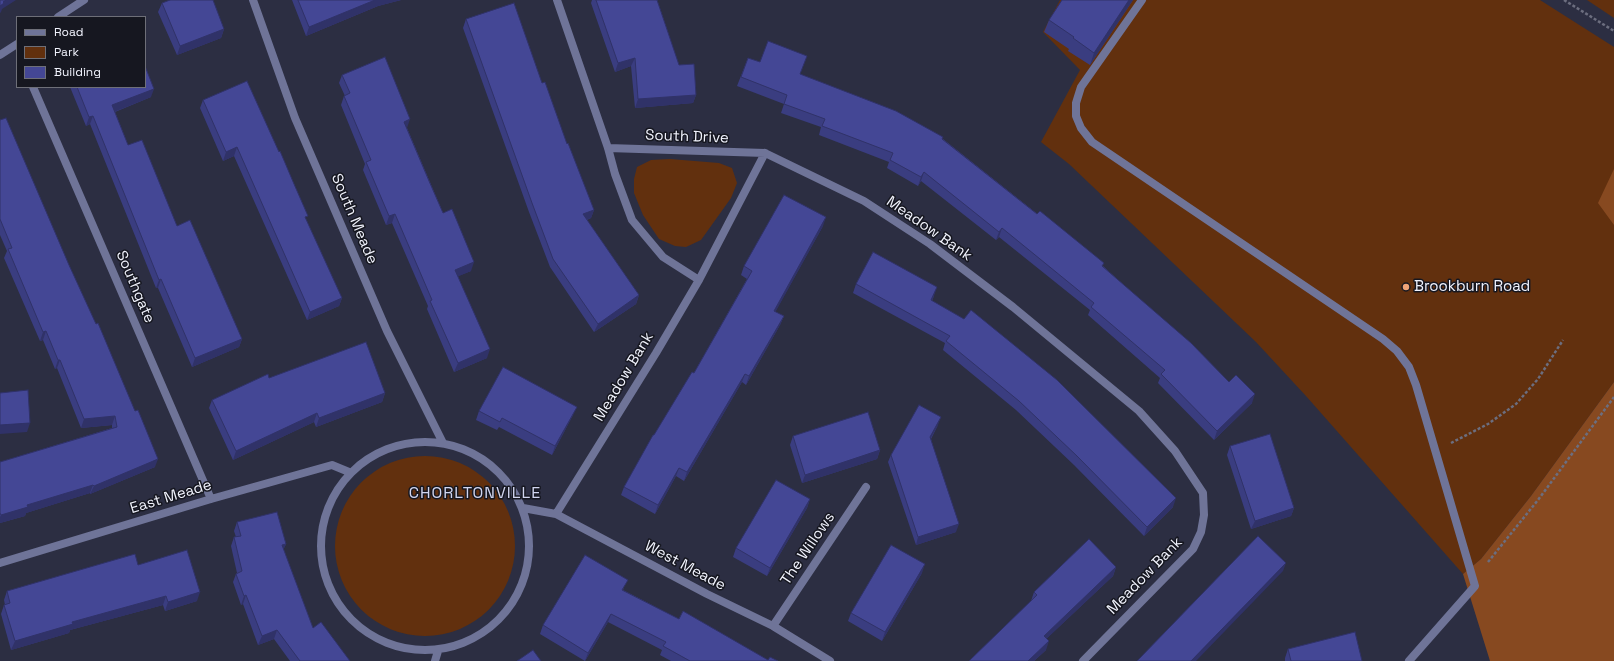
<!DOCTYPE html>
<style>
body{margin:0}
#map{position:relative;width:1614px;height:661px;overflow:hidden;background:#2c2e42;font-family:"Space Grotesk",sans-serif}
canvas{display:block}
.legend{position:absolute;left:16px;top:16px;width:130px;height:72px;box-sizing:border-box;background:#161720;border:1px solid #6e6f78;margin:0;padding:5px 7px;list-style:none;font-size:12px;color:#f1f3fd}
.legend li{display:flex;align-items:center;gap:8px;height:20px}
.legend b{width:20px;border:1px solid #6e6f78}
</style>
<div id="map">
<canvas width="1614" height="661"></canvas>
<ul class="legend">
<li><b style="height:5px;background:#6f7498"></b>Road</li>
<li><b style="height:11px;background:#62300e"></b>Park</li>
<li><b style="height:11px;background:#444795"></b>Building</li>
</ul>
</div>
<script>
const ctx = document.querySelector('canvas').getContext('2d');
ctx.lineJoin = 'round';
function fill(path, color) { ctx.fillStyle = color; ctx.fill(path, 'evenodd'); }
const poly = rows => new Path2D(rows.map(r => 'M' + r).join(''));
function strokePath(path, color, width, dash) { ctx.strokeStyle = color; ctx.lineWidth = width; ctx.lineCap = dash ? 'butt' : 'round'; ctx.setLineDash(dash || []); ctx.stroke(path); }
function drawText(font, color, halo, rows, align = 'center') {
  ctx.font = font + ' "Space Grotesk",sans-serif'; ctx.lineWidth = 3; ctx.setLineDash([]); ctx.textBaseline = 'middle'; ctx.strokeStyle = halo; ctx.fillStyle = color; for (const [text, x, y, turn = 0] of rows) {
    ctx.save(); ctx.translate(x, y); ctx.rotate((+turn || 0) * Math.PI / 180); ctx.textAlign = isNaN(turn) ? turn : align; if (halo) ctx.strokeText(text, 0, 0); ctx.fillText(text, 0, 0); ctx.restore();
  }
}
fill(poly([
 [1060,0,1540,0,1614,47,1614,382,1531,496,1481,559,1463,574,1306,396,1256,342,1069,164,1041,142,1080,70,1043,32],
 [1587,0,1614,0,1614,18],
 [670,159,719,163,732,168,737,183,731,198,701,240,686,247,675,246,659,239,643,215,634,193,634,179,637,167,651,160],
 '335 546a90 90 0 1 1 180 0a90 90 0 1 1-180 0Z'
]), '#62300e');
fill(poly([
 [1614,169,1614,225,1598,203],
 [1614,382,1614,661,1490,661,1463,574,1481,559,1531,496]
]), '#874920');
strokePath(poly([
 [1564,0,1614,31],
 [1451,443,1488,424,1516,404,1538,379,1563,340],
 [1488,562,1538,500,1614,397]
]), '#6c6e7f', 2.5, [3, 2]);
strokePath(poly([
 [1142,0,1081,87,1076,103,1076,116,1081,128,1092,142,1383,339,1397,351,1409,367,1416,385,1475,586,1409,661]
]), '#6f7498', 8);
strokePath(poly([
 [253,0,295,118,387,331,443,443],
 [557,0,608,148,615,174,632,220,663,257,699,280],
 [58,17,84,0],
 [0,55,17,44],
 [33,87,211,499],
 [608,148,765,153],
 '321 546a104 104 0 1 1 208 0a104 104 0 1 1-208 0Z',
 [523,508,556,514,707,594,773,626,830,661],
 [556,514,656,353,699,280,765,153,864,201,930,244,1013,307,1139,411,1175,451,1203,493,1204,515,1201,532,1193,549,1083,661],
 [0,563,211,499,332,465,349,472],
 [773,626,866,487],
 [435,661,438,651]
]), '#6f7498', 8);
fill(poly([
 [292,0,401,0,378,6,306,36],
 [592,0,657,0,679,65,696,95,693,103,635,108,631,66,615,72,591,3],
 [1062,0,1133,0,1090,65,1068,51,1069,49,1044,32,1049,20],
 [162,3,224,29,221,38,177,55,158,12],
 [466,19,542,83,594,210,591,218,587,220,639,295,636,304,594,332,550,267,529,212,463,28],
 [748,58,760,62,800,74,943,139,1103,266,1252,403,1214,440,1158,383,1160,378,1088,315,1090,310,999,237,996,240,921,181,918,186,887,168,889,162,819,135,821,127,781,113,784,104,737,86],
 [342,75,407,128,443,213,471,271,458,276,487,358,454,372,427,309,428,306,392,223,386,225,363,170,365,164,341,105,344,96,345,96,339,83],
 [70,87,145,87,151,97,115,112,128,145,177,226,242,339,239,347,192,367,158,288,156,288,90,124,86,126],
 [203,100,342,298,339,306,307,320,234,156,223,161,200,108],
 [0,120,155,467,90,494,90,493,26,513,25,516,0,523,0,462,112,428,112,425,81,428,57,368,55,369,43,340,40,341,4,258,7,251,0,235],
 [823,226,775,312,784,316,780,325,746,385,742,382,684,481,676,476,655,514,621,495,624,487,654,435,694,373,747,279,741,275,744,266],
 [856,284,934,296,932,301,1173,507,1144,536,1074,465,1016,410,943,350,945,343,853,293],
 [269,378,385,393,382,402,316,427,314,422,233,460,209,408,212,400],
 [479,411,573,415,552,455,499,427,497,430,476,420],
 [938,425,931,439,956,532,916,545,888,462,891,455],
 [793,436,880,450,877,459,802,483,790,445],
 [1230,446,1294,508,1291,516,1251,529,1227,455],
 [810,499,807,508,767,576,733,557,736,548],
 [237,522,286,544,283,550,313,628,350,661,290,661,274,639,258,645,243,604,241,605,233,582,236,574,237,573,231,546,234,537,236,537,234,531],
 [138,565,197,601,165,611,163,605,70,630,69,633,11,650,1,614,4,605,5,605,4,600,7,591],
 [1116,567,1113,576,1047,638,1046,650,1034,661,969,661,1031,601,1034,592],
 [922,573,882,641,848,621,851,613],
 [624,588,623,590,679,619,768,660,778,661,671,661,660,655,662,650,608,622,585,661,540,634,543,625],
 [1288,649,1362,661,1285,661,1285,658]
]), '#3a3d80');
fill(poly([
 [6,0,16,0,2,9,1,12,0,13,0,6,3,2],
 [375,0,401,0,378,6,306,36,309,27],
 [1129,0,1133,0,1090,65,1094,53],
 [224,29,221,38,177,55,180,46],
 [635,58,631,66,615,72,618,63],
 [154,89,151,97,109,114,112,105],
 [696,95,693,103,635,108,638,99],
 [93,116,90,124,86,126,89,117],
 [410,119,407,128,404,122],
 [237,147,234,156,223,161,226,152],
 [924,172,921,181,918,186,921,177],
 [594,210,591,218,580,222,583,214],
 [395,214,392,223,386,225,389,216],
 [826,217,823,226,771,320,774,311],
 [1002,228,999,237,996,240,999,232],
 [474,262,471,271,452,279,455,270],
 [161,279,158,288,156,288,159,280],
 [937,287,934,296,927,309,931,300],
 [639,295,636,304,594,332,598,324],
 [342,298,339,306,307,320,310,312],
 [784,316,780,325,746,385,749,376],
 [46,331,43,340,40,341,43,332],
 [242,339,239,347,192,367,195,358],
 [490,349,487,358,454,372,458,363],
 [58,360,60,360,57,368,55,369],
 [745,374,742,382,684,481,687,472],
 [385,393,382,402,316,427,319,418],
 [1255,394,1252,403,1214,440,1217,431],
 [577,407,573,415,552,455,555,446],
 [317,413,314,422,233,460,236,451],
 [115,416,112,425,81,428,84,419],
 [941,417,938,425,927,445,930,437],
 [30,423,27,432,0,434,0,425],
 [880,450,877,459,802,483,805,475],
 [158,459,155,467,90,494,94,486],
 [679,468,676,476,655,514,658,505],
 [93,485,90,493,26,513,25,516,0,523,0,517,1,515,27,505],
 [1176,498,1173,507,1144,536,1147,527],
 [810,499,807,508,767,576,770,568],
 [1294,508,1291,516,1251,529,1255,521],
 [959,524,956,532,916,545,918,537],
 [286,544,282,553,282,545],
 [1286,563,1283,571,1196,661,1191,661],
 [925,564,922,573,882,641,885,632],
 [1116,567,1113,576,1041,644,1044,636],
 [200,592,197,601,165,611,168,602],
 [246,595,243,604,241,605,244,596],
 [166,596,163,605,70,630,69,633,11,650,15,641,72,622],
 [611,614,608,622,585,661,588,653],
 [277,630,274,639,258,645,262,636],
 [1049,641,1046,650,1034,661,1028,661]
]), '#303268');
const building = poly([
 [0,0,6,0,3,2,4,3,0,6,0,0],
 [170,0,213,0,224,29,180,46,162,3,170,0],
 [298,0,375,0,309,27,298,0],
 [596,0,657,0,679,65,694,64,696,95,638,99,635,58,618,63,596,0],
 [1062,0,1129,0,1094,53,1073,38,1074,37,1049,20,1062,0],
 [514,3,542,83,545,82,567,144,568,143,594,210,583,214,639,295,598,324,553,259,532,203,466,19,514,3],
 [768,41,807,56,800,74,896,111,943,137,942,139,1037,214,1040,211,1104,263,1102,266,1191,343,1229,382,1236,375,1255,394,1217,431,1161,374,1165,370,1091,307,1094,303,1002,228,999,232,924,172,921,177,890,160,893,153,822,126,825,119,784,104,787,95,741,77,748,58,760,62,768,41],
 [385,57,410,119,404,122,429,181,443,213,452,209,474,262,455,270,490,349,458,363,430,301,432,300,395,214,389,216,366,162,371,160,344,96,350,93,342,75,385,57],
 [145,66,154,89,112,105,128,145,142,140,177,226,190,220,242,339,195,358,161,279,159,280,93,116,89,117,77,87,145,87,145,66],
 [247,81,279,152,280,151,294,184,308,216,305,217,342,298,310,312,237,147,226,152,203,100,247,81],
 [6,118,69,265,96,324,98,323,135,411,138,410,158,459,94,486,93,485,27,505,28,507,1,515,0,513,0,462,117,427,115,416,84,419,60,360,58,360,46,331,43,332,8,249,12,248,0,219,0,120,6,118],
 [784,195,826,217,774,311,784,316,749,376,745,374,687,472,679,468,658,505,624,487,653,435,654,435,692,372,694,373,752,271,744,266,784,195],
 [873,252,937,287,931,300,964,319,971,310,1057,380,1176,498,1147,527,1077,456,1019,401,946,341,950,336,856,284,873,252],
 [366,342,385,393,319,418,317,413,236,451,212,400,268,374,269,378,366,342],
 [503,367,577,407,555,446,502,418,500,422,479,411,503,367],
 [28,390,30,423,0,425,0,393,28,390],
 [919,405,941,417,930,437,959,524,918,537,891,455,919,405],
 [868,412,880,450,805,475,793,436,868,412],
 [1270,434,1294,508,1255,521,1230,446,1270,434],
 [776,480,810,499,770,568,736,548,776,480],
 [277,512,286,544,282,545,313,628,321,622,350,661,300,661,277,630,262,636,246,595,244,596,236,574,242,571,234,537,241,536,237,522,277,512],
 [1258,536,1286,563,1191,661,1137,661,1258,536],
 [1089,539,1116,567,1044,636,1049,641,1028,661,969,661,1037,595,1034,592,1089,539],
 [891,545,925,564,885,632,851,613,891,545],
 [187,550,200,592,168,602,166,596,72,622,73,624,15,641,4,605,10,603,7,591,135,554,138,565,187,550],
 [585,555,628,580,622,590,679,619,683,611,768,660,770,657,778,661,690,661,663,646,666,642,611,614,588,653,543,625,585,555],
 [1355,632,1362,661,1291,661,1288,649,1355,632],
 [533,650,541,661,517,661,533,650]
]);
fill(building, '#444795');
strokePath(building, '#303268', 1);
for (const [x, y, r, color] of [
 [1406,287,4,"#efa377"]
]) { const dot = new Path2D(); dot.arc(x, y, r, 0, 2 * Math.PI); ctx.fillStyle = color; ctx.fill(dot); strokePath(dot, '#161720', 1.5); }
drawText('15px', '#f1f3fd', '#161720', [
 ["South Drive",687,137,2],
 ["South Meade",354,219,67],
 ["Meadow Bank",929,229,35],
 ["Southgate",135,287,67],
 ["Meadow Bank",624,377,-59],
 ["East Meade",171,497,-17],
 ["The Willows",808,549,-56],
 ["West Meade",685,566,28],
 ["Meadow Bank",1145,576,-46]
]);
drawText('15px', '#f1f3fd', '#161720', [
 ["Brookburn Road",1414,287]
], 'left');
ctx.letterSpacing = '1px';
drawText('16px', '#d2d6f0', '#161720', [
 ["CHORLTONVILLE",475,494]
]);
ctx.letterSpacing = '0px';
</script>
